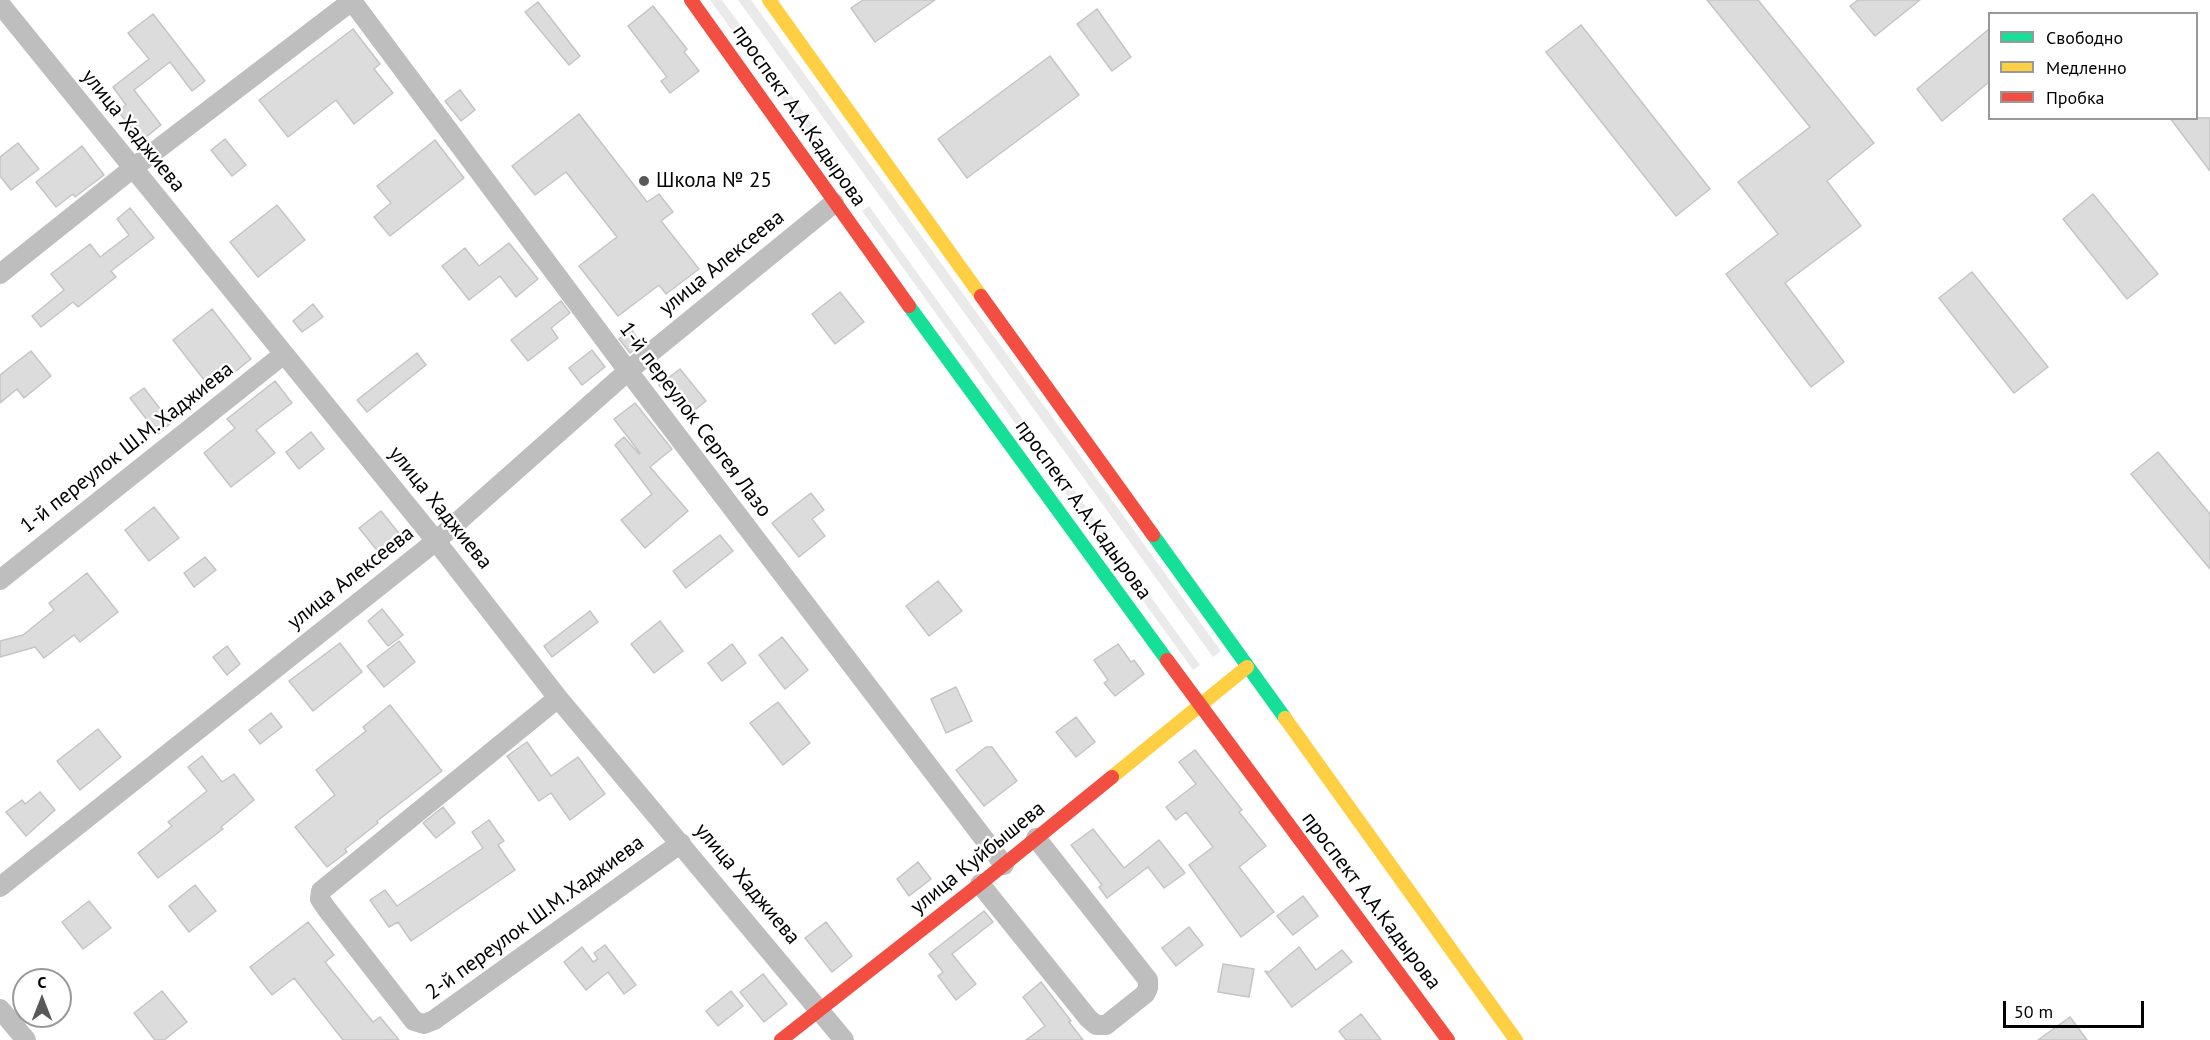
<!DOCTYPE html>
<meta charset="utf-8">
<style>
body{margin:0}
#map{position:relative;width:2210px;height:1040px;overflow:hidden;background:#fff;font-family:"PT Sans",sans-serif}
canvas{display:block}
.legend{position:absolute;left:1988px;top:12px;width:210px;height:108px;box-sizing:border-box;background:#fff;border:2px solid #999;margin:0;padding:8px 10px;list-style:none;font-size:18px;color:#000}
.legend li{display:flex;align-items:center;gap:12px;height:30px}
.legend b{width:30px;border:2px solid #999}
.north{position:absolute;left:12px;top:968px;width:60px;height:60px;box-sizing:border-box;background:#fff;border:2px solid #999;border-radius:50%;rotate:0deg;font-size:16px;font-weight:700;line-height:24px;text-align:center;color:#000}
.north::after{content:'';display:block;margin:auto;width:21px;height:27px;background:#595959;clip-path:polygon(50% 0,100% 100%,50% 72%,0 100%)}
.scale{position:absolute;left:2003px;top:1001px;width:141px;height:27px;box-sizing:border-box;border:3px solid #000;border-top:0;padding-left:8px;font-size:18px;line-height:21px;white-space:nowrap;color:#000;-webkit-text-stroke:4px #fff;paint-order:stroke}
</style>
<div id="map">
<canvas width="2210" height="1040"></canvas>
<ul class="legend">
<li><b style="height:8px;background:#16e098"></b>Свободно</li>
<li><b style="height:8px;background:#ffcf43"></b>Медленно</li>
<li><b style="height:8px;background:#f24e42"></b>Пробка</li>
</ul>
<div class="north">С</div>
<div class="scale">50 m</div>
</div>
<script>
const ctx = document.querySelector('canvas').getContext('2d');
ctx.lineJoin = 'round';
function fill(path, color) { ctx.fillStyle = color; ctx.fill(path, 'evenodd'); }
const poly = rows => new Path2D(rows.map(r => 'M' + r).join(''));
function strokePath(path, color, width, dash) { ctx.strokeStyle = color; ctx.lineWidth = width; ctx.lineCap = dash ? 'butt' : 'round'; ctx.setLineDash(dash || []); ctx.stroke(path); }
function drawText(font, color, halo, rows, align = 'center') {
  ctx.font = font + ' "PT Sans",sans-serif'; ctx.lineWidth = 5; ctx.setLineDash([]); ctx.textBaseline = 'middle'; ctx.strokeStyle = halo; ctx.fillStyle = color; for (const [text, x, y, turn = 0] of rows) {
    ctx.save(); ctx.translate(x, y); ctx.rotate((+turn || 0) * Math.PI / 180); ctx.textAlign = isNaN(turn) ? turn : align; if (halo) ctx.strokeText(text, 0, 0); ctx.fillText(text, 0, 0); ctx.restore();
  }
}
fill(poly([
 [710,0,722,0,862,193,854,198],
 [738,0,751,0,1221,651,1213,657],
 [869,206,1200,665,1193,670,862,211]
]), '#eaeaea');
const building = poly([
 [863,0,935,0,875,42,851,8,863,0],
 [1707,0,1758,0,1874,143,1827,181,1861,226,1785,283,1844,362,1811,387,1726,274,1778,234,1738,182,1810,127,1707,0],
 [1858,0,1920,0,1875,36,1850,6,1858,0],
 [538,2,580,56,569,65,525,12,538,2],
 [653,6,687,49,684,52,699,71,670,93,661,81,667,77,628,26,653,6],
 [1097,9,1131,57,1112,71,1077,24,1097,9],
 [153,14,205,81,192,91,170,62,134,90,161,125,141,141,118,111,126,105,113,87,149,59,128,33,153,14],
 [1581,25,1710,189,1676,216,1546,52,1581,25],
 [353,29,380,64,374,69,393,93,354,124,336,100,288,137,259,100,353,29],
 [1989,29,1989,82,1942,121,1917,89,1989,29],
 [1050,56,1079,95,967,178,938,139,1050,56],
 [460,90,475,110,461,121,445,101,460,90],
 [579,114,647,202,659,194,673,212,661,221,699,269,666,294,659,285,618,316,579,266,617,237,566,172,535,195,512,166,579,114],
 [2170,118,2210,118,2210,171,2170,118],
 [225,139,246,165,232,176,211,150,225,139],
 [435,140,464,178,390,236,374,217,391,203,377,186,435,140],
 [18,143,39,169,11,190,0,176,0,157,18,143],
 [82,146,104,175,75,197,73,194,56,207,36,182,82,146],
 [2093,194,2158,274,2127,299,2063,219,2093,194],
 [277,205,305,240,258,277,230,242,277,205],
 [130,208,154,238,111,271,116,277,78,307,73,302,41,327,32,316,64,290,51,274,90,244,100,257,129,235,117,219,130,208],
 [509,243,538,279,516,297,500,276,469,300,442,266,465,248,479,266,509,243],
 [1972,272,2048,367,2014,393,1939,298,1972,272],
 [840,292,864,322,835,344,812,314,840,292],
 [561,301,570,313,551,328,558,338,528,361,511,340,561,301],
 [313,304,323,317,302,332,293,321,313,304],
 [212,309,251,359,212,390,173,340,212,309],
 [631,329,641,344,630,353,619,339,631,329],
 [592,350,605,367,582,385,569,368,592,350],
 [31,351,51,376,24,398,17,389,0,403,0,375,31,351],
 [417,353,426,365,367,412,357,400,417,353],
 [680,369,706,401,685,418,659,385,680,369],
 [275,381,292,403,256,430,275,453,231,487,204,453,235,428,227,419,275,381],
 [144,388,171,423,158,434,130,398,144,388],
 [635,403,672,449,650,467,688,511,645,548,621,520,652,494,615,445,624,437,639,454,640,453,614,419,635,403],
 [311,432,324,449,299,469,286,452,311,432],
 [2158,452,2210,514,2210,569,2131,474,2158,452],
 [811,493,824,510,812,519,825,536,799,557,772,523,811,493],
 [154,507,179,538,149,561,125,530,154,507],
 [381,511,402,537,380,554,359,528,381,511],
 [720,535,733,551,686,588,673,571,720,535],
 [205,557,216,570,194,587,184,573,205,557],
 [87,573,118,612,80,642,74,635,44,658,35,647,0,657,0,641,23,635,54,610,49,603,87,573],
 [938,581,962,611,929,636,906,606,938,581],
 [382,609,403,635,388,646,368,621,382,609],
 [590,611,598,622,552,657,544,646,590,611],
 [660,621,683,651,654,673,631,644,660,621],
 [782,637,808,670,785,689,759,655,782,637],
 [399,641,415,662,384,687,367,666,399,641],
 [340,643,362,672,313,711,289,681,340,643],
 [732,644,746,663,722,681,708,663,732,644],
 [1118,644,1131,662,1134,660,1144,674,1115,696,1104,683,1108,680,1094,660,1118,644],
 [227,646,240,664,227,675,213,657,227,646],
 [956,687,972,721,946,733,931,699,956,687],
 [778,702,810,743,783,765,750,723,778,702],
 [390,705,442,771,377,821,378,823,345,849,347,852,327,867,295,827,335,795,316,770,366,731,363,727,390,705],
 [271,713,282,727,260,744,249,730,271,713],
 [1076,717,1095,742,1076,757,1056,732,1076,717],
 [98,729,121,757,80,790,57,761,98,729],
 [527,742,551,776,578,757,605,794,570,820,551,793,539,801,507,756,527,742],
 [986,747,992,747,1017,781,984,806,956,770,986,747],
 [1195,750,1242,810,1239,812,1266,846,1239,867,1274,912,1241,937,1189,865,1213,847,1186,812,1176,820,1166,807,1196,784,1179,762,1195,750],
 [202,756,222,782,234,774,254,800,221,827,223,829,158,878,138,853,172,826,168,822,207,791,188,767,202,756],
 [40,792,55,810,26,836,6,812,22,800,25,804,40,792],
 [443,807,455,823,436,838,423,823,443,807],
 [489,820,504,841,498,845,515,870,411,941,398,922,389,927,370,900,385,890,397,906,483,848,472,832,489,820],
 [1093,829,1124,868,1159,840,1185,873,1164,888,1148,867,1107,898,1099,887,1102,885,1071,845,1093,829],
 [918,862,931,879,909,896,897,879,918,862],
 [195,885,216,911,189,932,169,906,195,885],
 [1303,896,1318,916,1293,935,1277,916,1303,896],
 [89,901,111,928,83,949,62,922,89,901],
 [984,911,993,922,952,954,976,984,956,1000,938,976,943,972,929,954,984,911],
 [308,922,334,955,325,962,373,1022,380,1017,399,1040,343,1040,294,978,272,995,250,967,308,922],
 [826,922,852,956,832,972,805,938,826,922],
 [1189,927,1203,945,1176,966,1162,948,1189,927],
 [605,945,636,985,624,994,608,972,586,990,564,962,582,947,593,962,598,959,594,953,605,945],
 [1299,947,1316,970,1342,950,1352,962,1292,1007,1265,971,1269,972,1299,947],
 [1223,964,1254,969,1249,997,1218,992,1223,964],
 [763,974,787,1004,764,1022,740,992,763,974],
 [1041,982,1071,1021,1069,1022,1083,1040,1026,1040,1045,1026,1023,997,1041,982],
 [162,991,187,1022,164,1040,155,1040,134,1013,162,991],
 [731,991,743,1006,718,1026,706,1011,731,991],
 [1361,1014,1381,1040,1346,1040,1339,1031,1361,1014],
 [2070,1017,2087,1040,2038,1040,2070,1017]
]);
fill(building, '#dcdcdc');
strokePath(building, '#c5c5c5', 1.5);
strokePath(poly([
 [352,1,628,371,1004,865],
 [0,4,436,541,558,698,844,1040],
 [0,274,133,168,353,0],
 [0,580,284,354],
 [558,698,321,891,320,899,326,908,414,1021,424,1024,434,1020,681,843],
 [980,884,1088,1018,1096,1025,1106,1025,1145,994,1148,988,1148,980,1036,838],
 [0,887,436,541,628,371,834,203],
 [0,1009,26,1040]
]), '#bebebe', 20);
strokePath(poly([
 [909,306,1167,660],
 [1153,535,1285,718]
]), '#16e098', 14);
strokePath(poly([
 [769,0,981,296],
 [1285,718,1516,1040],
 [1112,777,1247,667]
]), '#ffcf43', 14);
strokePath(poly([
 [691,0,909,306],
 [981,296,1153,535],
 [1167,660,1448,1040],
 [781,1040,980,884,1112,777]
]), '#f24e42', 14);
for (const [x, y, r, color] of [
 [644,181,6,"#595959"]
]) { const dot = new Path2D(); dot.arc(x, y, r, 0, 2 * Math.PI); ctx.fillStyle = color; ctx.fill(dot); strokePath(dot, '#fff', 2); }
drawText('21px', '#000', '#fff', [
 ["проспект А.А.Кадырова",799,116,55],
 ["улица Хаджиева",133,131,51],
 ["улица Алексеева",722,263,-39],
 ["1-й переулок Сергея Лазо",695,420,53],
 ["1-й переулок Ш.М.Хаджиева",127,448,-38],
 ["улица Хаджиева",440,508,51],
 ["проспект А.А.Кадырова",1083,510,54],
 ["улица Алексеева",351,578,-38],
 ["улица Куйбышева",978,858,-39],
 ["улица Хаджиева",747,884,50],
 ["проспект А.А.Кадырова",1371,901,53],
 ["2-й переулок Ш.М.Хаджиева",535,918,-36]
]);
drawText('21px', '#000', '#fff', [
 ["Школа № 25",656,181]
], 'left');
</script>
